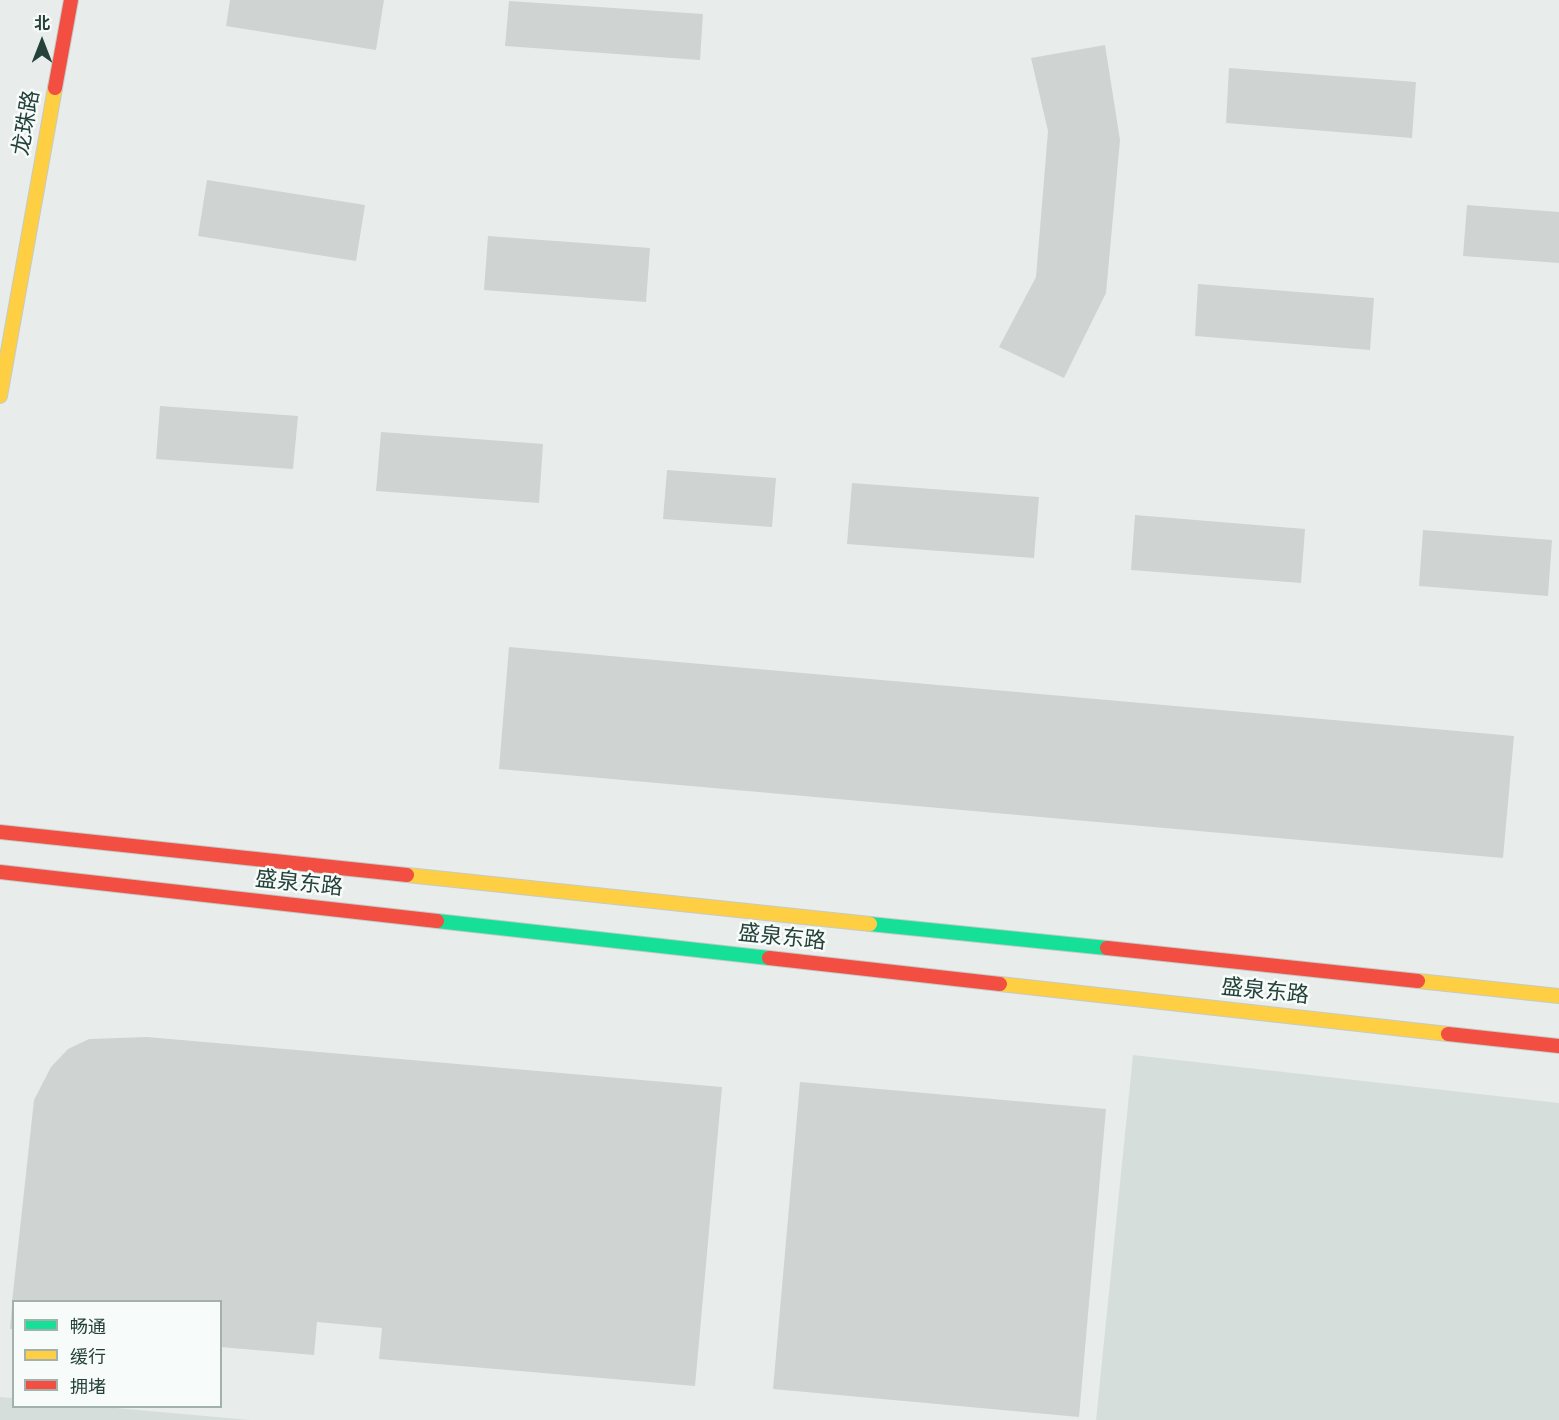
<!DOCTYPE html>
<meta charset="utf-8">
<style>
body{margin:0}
#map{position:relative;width:1559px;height:1420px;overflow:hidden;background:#e8edeb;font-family:"Space Grotesk","Noto Sans SC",sans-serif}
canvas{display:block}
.legend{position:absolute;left:12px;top:1300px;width:210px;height:108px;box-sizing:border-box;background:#f7fbf9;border:2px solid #a3b1ad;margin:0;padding:8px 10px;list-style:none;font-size:18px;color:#24423a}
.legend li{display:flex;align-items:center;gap:12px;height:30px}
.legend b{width:30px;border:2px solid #a3b1ad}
.north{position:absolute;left:12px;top:12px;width:60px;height:60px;-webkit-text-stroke:4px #f7fbf9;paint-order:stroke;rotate:0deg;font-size:16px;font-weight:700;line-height:24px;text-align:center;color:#24423a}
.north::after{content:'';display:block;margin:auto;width:21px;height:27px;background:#24423a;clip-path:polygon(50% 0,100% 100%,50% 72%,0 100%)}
</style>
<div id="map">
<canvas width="1559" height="1420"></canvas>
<ul class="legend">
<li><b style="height:8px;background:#16e098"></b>畅通</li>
<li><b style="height:8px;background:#ffcf43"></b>缓行</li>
<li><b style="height:8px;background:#f24e42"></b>拥堵</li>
</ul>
<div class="north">北</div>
</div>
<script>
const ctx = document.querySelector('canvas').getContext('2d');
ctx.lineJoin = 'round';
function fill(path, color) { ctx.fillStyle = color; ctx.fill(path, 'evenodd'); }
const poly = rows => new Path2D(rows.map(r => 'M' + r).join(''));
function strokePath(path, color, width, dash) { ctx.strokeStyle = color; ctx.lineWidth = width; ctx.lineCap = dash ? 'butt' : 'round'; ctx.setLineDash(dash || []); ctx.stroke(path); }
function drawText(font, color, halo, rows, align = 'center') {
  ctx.font = font + ' "Space Grotesk","Noto Sans SC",sans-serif'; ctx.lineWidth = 5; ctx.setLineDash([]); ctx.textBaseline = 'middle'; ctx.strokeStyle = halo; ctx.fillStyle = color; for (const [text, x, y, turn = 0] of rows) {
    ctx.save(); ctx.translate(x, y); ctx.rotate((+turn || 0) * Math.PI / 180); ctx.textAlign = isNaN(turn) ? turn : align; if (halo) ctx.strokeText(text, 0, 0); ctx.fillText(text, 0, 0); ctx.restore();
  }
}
fill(poly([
 [1133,1055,1559,1103,1559,1420,1096,1420],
 [0,1397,13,1398,14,1406,105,1407,250,1420,0,1420]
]), '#d6dedb');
fill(poly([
 [230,0,384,0,376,50,226,26],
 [509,1,703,14,700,60,505,46],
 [1105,45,1120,140,1106,293,1064,378,999,347,1036,277,1048,131,1031,58],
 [1229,68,1416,82,1412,138,1226,123],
 [207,180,365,205,356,261,198,236],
 [1467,205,1559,212,1559,263,1463,256],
 [488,236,650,248,646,302,484,290],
 [1198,284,1374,298,1370,350,1195,336],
 [160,406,298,416,293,469,156,459],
 [381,432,543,444,539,503,376,491],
 [667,470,776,478,772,527,663,519],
 [852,483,1039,497,1034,558,847,544],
 [1135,515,1305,529,1301,583,1131,570],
 [1423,530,1552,540,1548,596,1419,586],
 [509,647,1514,736,1503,858,499,769],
 [147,1037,722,1087,695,1386,379,1359,382,1328,317,1322,314,1355,220,1347,220,1302,12,1302,34,1100,51,1067,68,1049,89,1039],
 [800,1082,1106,1109,1079,1417,773,1389],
 [12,1306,14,1306,14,1329,10,1329]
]), '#cfd4d2');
const fast = poly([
 [437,921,769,958],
 [870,924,1107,948]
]);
const slow = poly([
 [0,396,55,88],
 [407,875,870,924],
 [1418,981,1559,996],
 [1000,984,1448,1034]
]);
const jam = poly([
 [55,88,71,0],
 [0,832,407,875],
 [0,872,437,921],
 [1107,948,1418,981],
 [769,958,1000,984],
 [1448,1034,1559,1046]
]);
strokePath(fast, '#c3cbc8', 16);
strokePath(slow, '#c3cbc8', 16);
strokePath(jam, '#c3cbc8', 16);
strokePath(fast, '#16e098', 14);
strokePath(slow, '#ffcf43', 14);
strokePath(jam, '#f24e42', 14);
drawText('22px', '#24423a', '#f7fbf9', [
 ["龙珠路",27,123,-80],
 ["盛泉东路",299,884,6],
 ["盛泉东路",782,938,6],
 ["盛泉东路",1265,992,6]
]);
</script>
